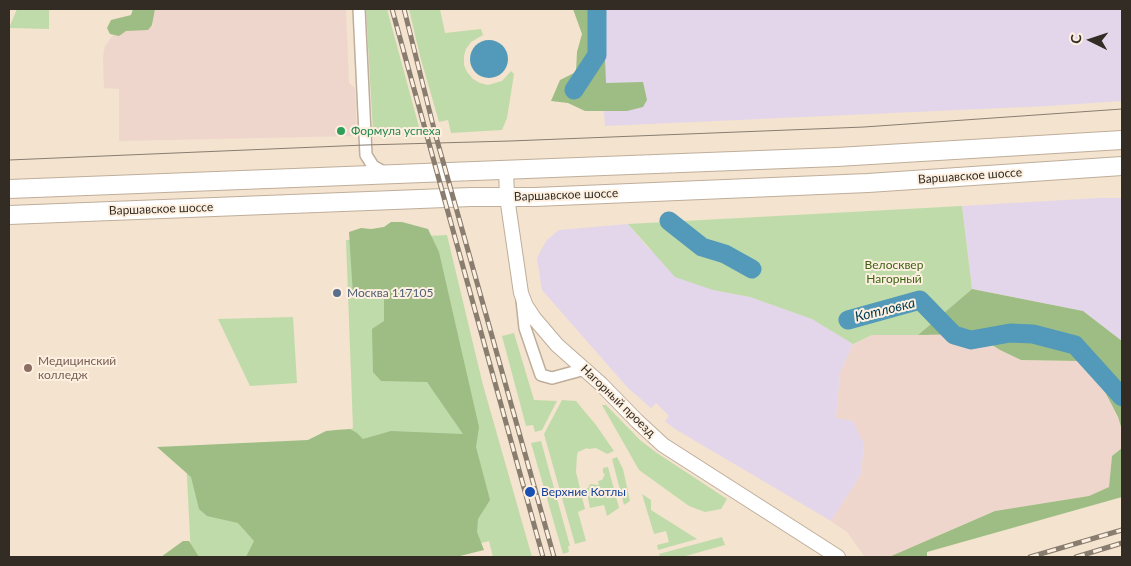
<!DOCTYPE html>
<meta charset="utf-8">
<style>
body{margin:0}
#map{position:relative;width:1131px;height:566px;overflow:hidden;background:#f4e3ce;font-family:Lato,sans-serif}
canvas{display:block}
.frame{position:absolute;inset:0;border:10px solid #322c24;pointer-events:none}
.north{position:absolute;left:1066px;top:15px;width:50px;height:50px;-webkit-text-stroke:4px #fef0e0;paint-order:stroke;rotate:274deg;font-size:14px;font-weight:700;line-height:20px;text-align:center;color:#322c24}
.north::after{content:'';display:block;margin:auto;width:18px;height:22px;background:#322c24;clip-path:polygon(50% 0,100% 100%,50% 72%,0 100%)}
</style>
<div id="map">
<canvas width="1131" height="566"></canvas>
<div class="frame"></div>
<div class="north">С</div>
</div>
<script>
const ctx = document.querySelector('canvas').getContext('2d');
ctx.lineJoin = 'round';
function fill(path, color) { ctx.fillStyle = color; ctx.fill(path, 'evenodd'); }
const poly = rows => new Path2D(rows.map(r => 'M' + r).join(''));
function strokePath(path, color, width, dash) { ctx.strokeStyle = color; ctx.lineWidth = width; ctx.lineCap = dash ? 'butt' : 'round'; ctx.setLineDash(dash || []); ctx.stroke(path); }
function drawText(font, color, halo, rows, align = 'center') {
  ctx.font = font + ' Lato,sans-serif'; ctx.lineWidth = 4; ctx.setLineDash([]); ctx.textBaseline = 'middle'; ctx.strokeStyle = halo; ctx.fillStyle = color; for (const [text, x, y, turn = 0] of rows) {
    ctx.save(); ctx.translate(x, y); ctx.rotate((+turn || 0) * Math.PI / 180); ctx.textAlign = isNaN(turn) ? turn : align; if (halo) ctx.strokeText(text, 0, 0); ctx.fillText(text, 0, 0); ctx.restore();
  }
}
fill(poly([
 [153,9,346,9,349,83,355,88,357,136,119,141,119,89,104,88,103,57,105,46,116,31,124,27,153,26],
 [974,334,1000,350,1021,360,1080,361,1103,388,1118,418,1122,430,1122,448,1112,456,1109,487,1089,496,995,511,889,557,865,557,847,532,831,521,861,474,864,445,853,421,836,418,840,373,853,344,872,335]
]), '#eed6cc');
fill(poly([
 [597,9,1122,9,1122,101,1047,106,605,126],
 [1099,198,1122,198,1122,341,1083,311,972,289,962,206],
 [628,224,648,248,713,290,750,297,813,319,853,344,840,373,836,418,853,421,864,444,861,474,831,521,675,429,665,421,669,416,656,403,651,408,628,388,542,290,537,258,546,241,559,230]
]), '#e3d6ea');
fill(poly([
 [17,9,49,9,49,29,9,28],
 [366,9,387,9,419,127,399,128,399,135,376,136,373,132],
 [409,9,440,9,445,33,481,29,483,35,471,42,466,49,464,56,464,65,467,72,473,79,480,83,488,85,502,81,511,71,514,74,507,118,502,130,451,133,448,120,439,122,420,56],
 [962,206,972,289,918,335,872,335,853,344,812,319,750,297,713,290,675,277,628,224],
 [447,235,483,385,532,557,493,557,489,541,428,557,191,557,186,456,316,448,353,428,346,240],
 [293,317,297,383,250,386,218,319],
 [514,333,534,400,557,401,542,430,535,432,533,425,526,426,502,336],
 [562,400,576,401,596,425,614,451,607,454,596,448,588,449,587,448,578,452,577,455,576,472,585,509,578,512,586,541,575,544,544,434],
 [602,405,606,405,640,440,657,453,727,499,721,509,705,512,689,506,639,470],
 [541,441,570,546,568,546,569,552,563,554,531,443],
 [617,457,623,469,630,501,624,505,612,459],
 [608,467,619,508,607,516,604,505,590,508,586,488,588,488,590,484,599,485,598,481,602,480,605,474,603,473,603,468],
 [642,494,651,500,651,510,697,539,658,550,657,545,669,542,666,531,654,534],
 [722,537,725,545,682,557,660,557,659,554]
]), '#bfdbaa');
fill(poly([
 [133,9,155,9,152,25,148,30,126,31,119,36,110,34,107,28,111,20,131,15],
 [573,9,603,9,606,83,643,82,647,100,643,107,627,111,585,111,568,103,551,101,560,80,576,72,577,52,582,34],
 [391,222,402,222,428,229,439,252,479,427,476,447,490,500,478,519,477,532,484,550,456,557,246,557,254,541,238,523,207,516,199,509,191,477,157,447,308,440,326,431,336,430,350,429,357,433,363,439,391,431,463,434,427,382,381,381,373,372,372,329,384,321,384,297,353,295,349,232,361,228,371,229,384,227],
 [972,289,1083,311,1122,341,1122,430,1118,417,1103,388,1080,361,1021,360,1000,350,974,334,918,335],
 [1122,448,1122,497,927,552,927,557,889,557,995,511,1089,496,1109,487,1112,456],
 [183,541,189,541,199,557,161,557]
]), '#9dbd84');
fill(poly([
 '470 59a19 19 0 1 1 38 0a19 19 0 1 1-38 0Z'
]), '#5399b9');
strokePath(poly([
 [574,90,597,55,597,9],
 [669,221,702,247,725,254,752,269],
 [848,320,920,300,954,335,971,340,1010,333,1033,334,1075,345,1122,397]
]), '#5399b9', 19);
const minor = poly([
 [359,9,366,155,373,166,387,174],
 [522,300,525,328,541,375,552,378,585,369]
]);
const tertiary = poly([
 [506,170,507,197,521,293,526,306,534,318,557,345,601,384,637,421,663,445,838,557]
]);
const primary = poly([
 [9,189,837,157,1122,140],
 [9,215,471,197,535,197,868,183,1122,166]
]);
strokePath(minor, '#beae9b', 14);
strokePath(tertiary, '#beae9b', 16);
strokePath(primary, '#beae9b', 20);
strokePath(minor, '#fff', 11);
strokePath(tertiary, '#fff', 14);
strokePath(primary, '#fff', 18);
strokePath(poly([
 [9,160,365,145,510,141,864,127,1122,109]
]), '#887d6f', 1);
const rail = poly([
 [392,9,543,557],
 [404,9,435,133,554,557],
 [1030,557,1122,530],
 [1076,557,1122,543]
]);
strokePath(rail, '#887d6f', 5);
strokePath(rail, '#fef0e0', 3, [9]);
for (const [x, y, r, color] of [
 [341,131,5,"#2e9e5b"],
 [337,293,5,"#5c6f8a"],
 [28,368,5,"#8d6e63"],
 [530,492,6,"#1a4fb4"]
]) { const dot = new Path2D(); dot.arc(x, y, r, 0, 2 * Math.PI); ctx.fillStyle = color; ctx.fill(dot); strokePath(dot, '#fef0e0', 2); }
drawText('12px', '#27864d', '#fef0e0', [
 ["Формула успеха",351,131]
], 'left');
drawText('12px', '#322c24', '#fef0e0', [
 ["Варшавское шоссе",970,176,-4],
 ["Варшавское шоссе",566,195,-2],
 ["Варшавское шоссе",161,209,-2],
 ["Нагорный проезд",618,401,44]
]);
drawText('12px', '#3d6414', '#fef0e0', [
 ["Велосквер",894,265],
 ["Нагорный",894,279]
]);
drawText('12px', '#4e5e75', '#fef0e0', [
 ["Москва 117105",347,293]
], 'left');
drawText('12px', '#785e54', '#fef0e0', [
 ["Медицинский",38,361],
 ["колледж",38,375]
], 'left');
drawText('12px', '#164399', '#fef0e0', [
 ["Верхние Котлы",541,492]
], 'left');
drawText('italic 14px', '#003e54', '#fef0e0', [
 ["Котловка",885,310,-14]
]);
</script>
